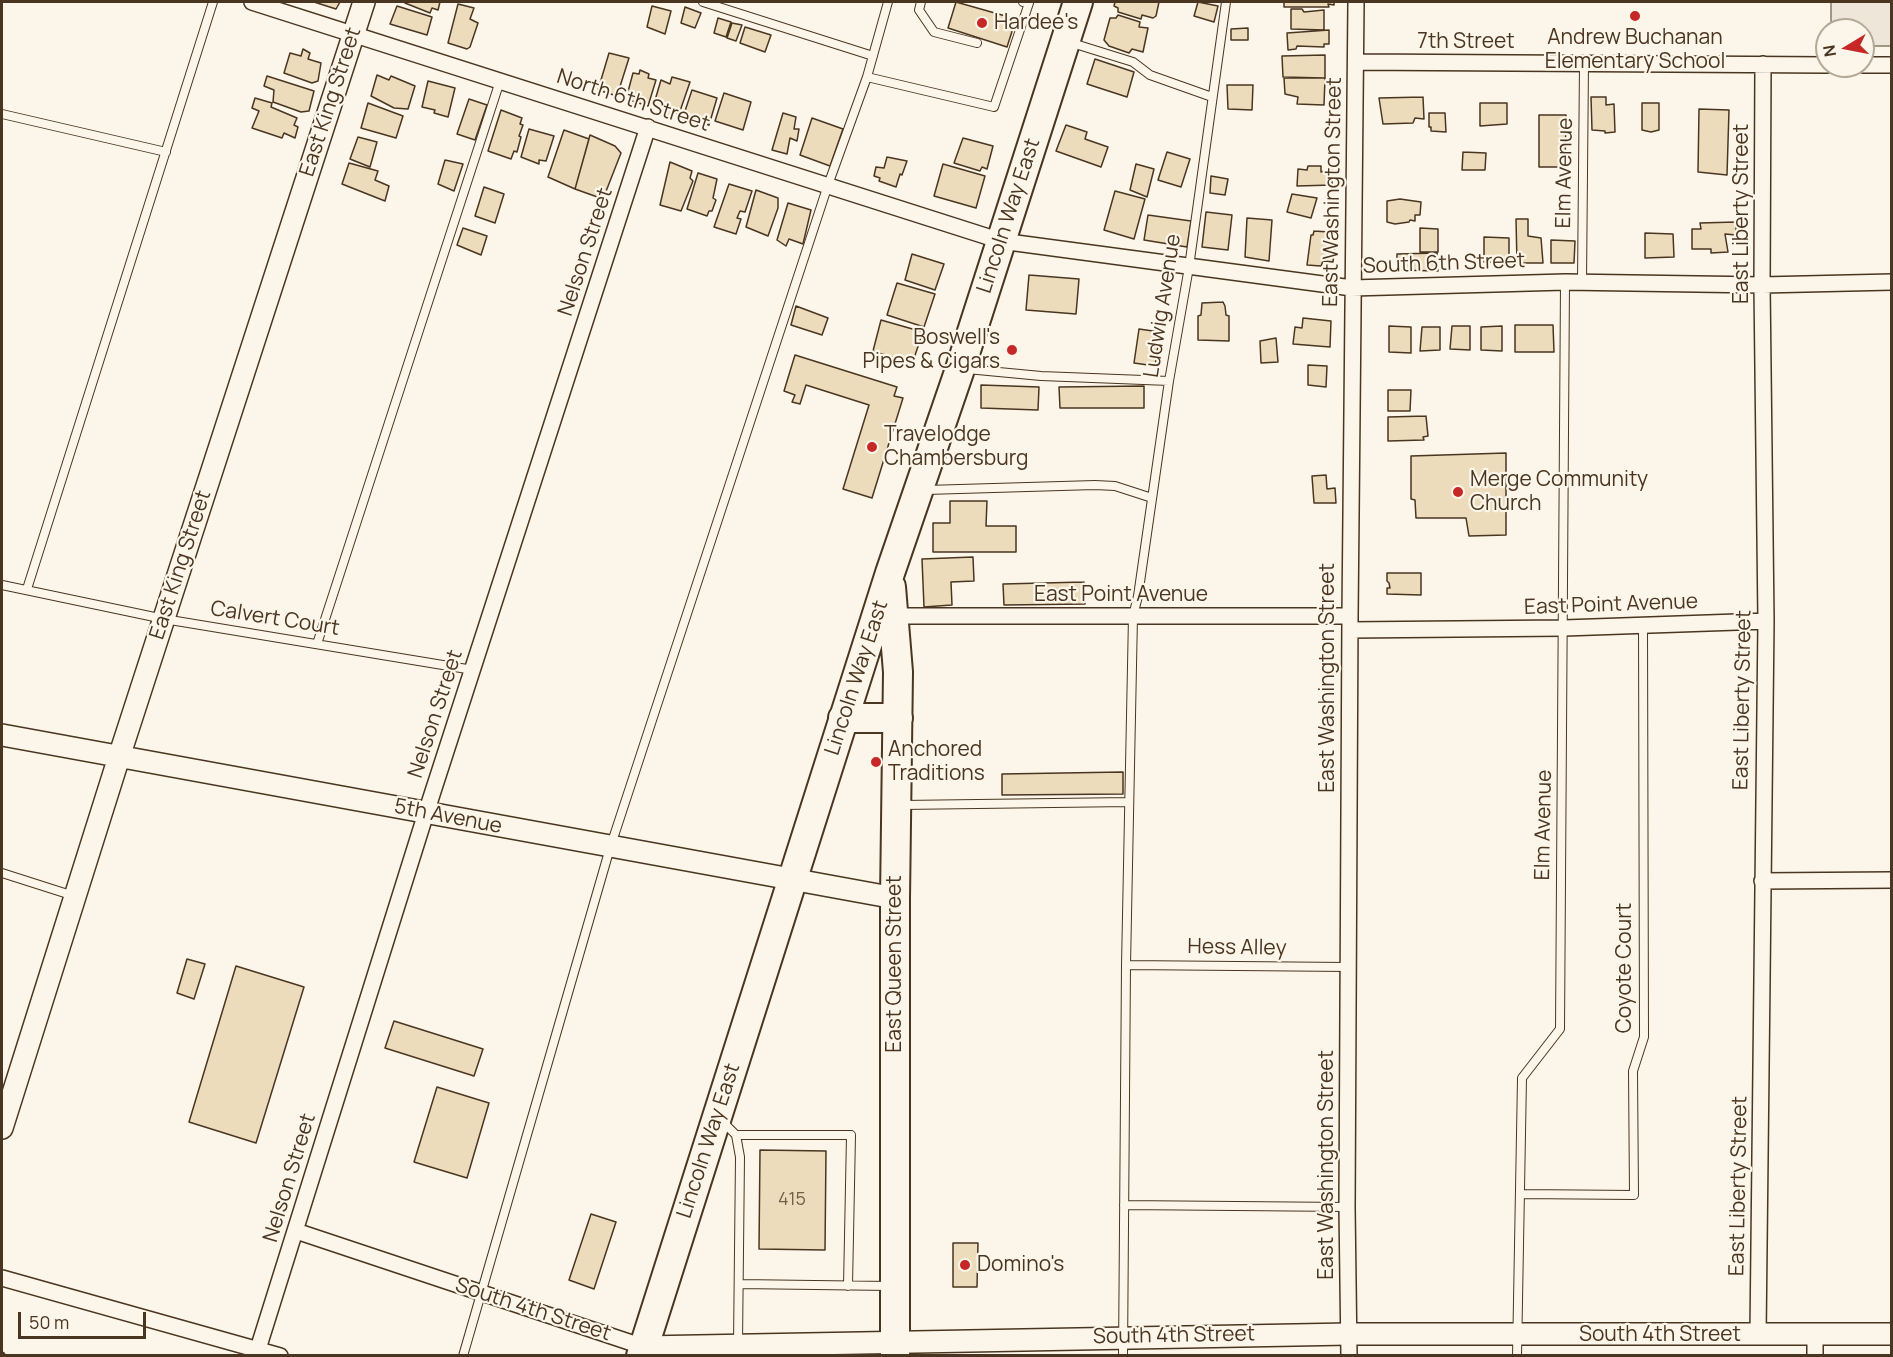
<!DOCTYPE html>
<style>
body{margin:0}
#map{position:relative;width:1893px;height:1357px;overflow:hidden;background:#fbf6e9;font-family:Manrope,sans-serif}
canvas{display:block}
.frame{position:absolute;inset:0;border:3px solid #4a3520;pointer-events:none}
.north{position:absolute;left:1815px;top:18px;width:60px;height:60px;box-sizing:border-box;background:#fbf6e9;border:2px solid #b4a999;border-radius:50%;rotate:260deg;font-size:16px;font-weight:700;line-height:24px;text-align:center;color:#4a3520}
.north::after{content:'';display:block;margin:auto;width:21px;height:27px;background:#c62828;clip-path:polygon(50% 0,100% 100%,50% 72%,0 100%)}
.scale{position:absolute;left:18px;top:1312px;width:128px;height:27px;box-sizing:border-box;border:3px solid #4a3520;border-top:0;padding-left:8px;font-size:18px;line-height:21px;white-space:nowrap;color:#4a3520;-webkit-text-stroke:4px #fbf6e9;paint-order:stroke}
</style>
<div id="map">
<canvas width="1893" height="1357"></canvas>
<div class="frame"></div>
<div class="north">N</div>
<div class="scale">50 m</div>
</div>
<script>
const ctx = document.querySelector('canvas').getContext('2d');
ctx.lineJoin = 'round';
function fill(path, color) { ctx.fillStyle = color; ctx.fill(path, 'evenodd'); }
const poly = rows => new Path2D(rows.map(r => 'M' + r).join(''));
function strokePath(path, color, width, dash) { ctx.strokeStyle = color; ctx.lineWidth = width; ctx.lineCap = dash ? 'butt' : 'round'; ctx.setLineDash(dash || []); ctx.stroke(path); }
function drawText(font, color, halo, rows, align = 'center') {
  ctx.font = font + ' Manrope,sans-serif'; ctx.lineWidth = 4.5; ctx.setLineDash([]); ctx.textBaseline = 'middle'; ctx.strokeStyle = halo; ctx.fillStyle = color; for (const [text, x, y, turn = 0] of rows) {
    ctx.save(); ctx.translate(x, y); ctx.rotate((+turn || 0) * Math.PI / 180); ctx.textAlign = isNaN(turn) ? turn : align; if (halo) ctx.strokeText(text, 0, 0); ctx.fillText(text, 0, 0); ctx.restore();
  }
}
const green = poly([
 [1831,2,1891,2,1891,46,1863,46,1863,30,1831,30,1831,2]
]);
fill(green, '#ede6d9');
strokePath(green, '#887966', 1.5);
const building = poly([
 [314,2,340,2,336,9,314,2],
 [405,2,440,2,438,10,432,8,430,13,405,3,405,2],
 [956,2,1016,19,1007,47,948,28,956,2],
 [1115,2,1159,2,1156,16,1153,18,1142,15,1141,19,1118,12,1118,8,1114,6,1115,2],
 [1198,2,1218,6,1214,22,1194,16,1198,2],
 [1284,2,1334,2,1334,5,1328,4,1329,7,1284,7,1284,2],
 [458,4,474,8,470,19,478,23,470,47,467,49,448,43,458,4],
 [397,6,432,17,427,35,390,24,397,6],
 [652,6,671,11,665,34,647,27,652,6],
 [685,7,701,13,695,28,681,23,685,7],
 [1291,9,1302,9,1304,12,1324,10,1324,30,1291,29,1291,9],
 [1118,15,1140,22,1139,27,1148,28,1143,52,1132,49,1129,53,1109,46,1104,40,1110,18,1116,18,1118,15],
 [718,18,731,22,726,37,714,33,718,18],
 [732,23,742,25,736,41,727,38,732,23],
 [745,27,771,35,765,52,740,43,745,27],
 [1248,28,1248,40,1231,40,1231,29,1248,28],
 [1329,30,1329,44,1324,44,1324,47,1297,46,1296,49,1288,50,1287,33,1329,30],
 [303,49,310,53,308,59,321,63,318,81,312,83,284,73,290,53,301,56,303,49],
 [609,53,629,58,617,96,598,90,609,53],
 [1325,55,1325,78,1283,77,1282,56,1325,55],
 [1095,59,1134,72,1127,97,1087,84,1095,59],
 [640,70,649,74,648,78,656,80,648,106,626,99,633,73,639,74,640,70],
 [377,75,389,80,391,76,415,86,408,109,394,108,371,96,377,75],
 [267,76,314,91,309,111,301,112,273,102,274,90,264,86,267,76],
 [672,77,690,82,679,114,672,111,670,117,659,114,661,109,653,107,661,80,670,84,672,77],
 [1284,78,1325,78,1324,105,1297,104,1298,97,1285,94,1284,78],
 [428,81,455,88,448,117,434,113,435,110,422,107,428,81],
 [1227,85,1253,85,1252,110,1228,109,1227,85],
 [692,90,717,98,709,125,683,117,692,90],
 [724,93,751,102,743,130,715,121,724,93],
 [1423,97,1424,119,1415,118,1413,123,1383,124,1379,98,1423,97],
 [1591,97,1606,97,1606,105,1614,104,1615,132,1605,133,1605,131,1592,130,1591,97],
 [255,98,272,103,271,107,297,118,294,125,298,127,295,138,284,133,282,138,252,128,259,111,252,108,255,98],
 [469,99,487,105,475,140,457,134,469,99],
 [368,103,403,116,396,138,361,128,368,103],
 [1480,103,1507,103,1507,124,1480,126,1480,103],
 [1642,103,1659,103,1659,130,1651,132,1642,130,1642,103],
 [1699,109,1729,110,1727,175,1698,172,1699,109],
 [501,110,522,118,520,124,523,125,519,136,521,137,517,152,514,151,511,159,488,151,501,110],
 [783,113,796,117,794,129,799,129,797,141,790,138,787,154,772,150,783,113],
 [1429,113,1445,113,1446,132,1431,131,1431,127,1429,127,1429,113],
 [1539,115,1566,115,1565,167,1539,167,1539,115],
 [812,118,843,129,830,166,800,155,812,118],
 [1066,125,1087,132,1085,139,1108,147,1101,167,1056,151,1066,125],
 [529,129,554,136,546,161,539,160,539,164,521,157,529,129],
 [564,130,589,139,575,189,548,177,564,130],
 [590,135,615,146,621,153,603,199,575,189,590,135],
 [358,137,377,142,370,167,350,159,358,137],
 [963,138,993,146,987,169,982,167,980,171,954,163,963,138],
 [1167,152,1190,159,1181,187,1158,180,1167,152],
 [1463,152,1486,153,1485,170,1462,170,1463,152],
 [887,157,907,161,902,175,900,174,896,187,879,181,880,178,874,176,876,167,884,168,887,157],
 [445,160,463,164,454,191,438,184,445,160],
 [670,162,692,171,690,178,693,181,681,211,660,205,670,162],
 [349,163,378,171,375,180,389,186,385,201,342,184,349,163],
 [943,164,985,176,976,208,934,196,943,164],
 [1136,164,1154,169,1147,197,1130,190,1136,164],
 [1308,166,1321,166,1321,172,1332,169,1332,185,1297,186,1298,169,1307,170,1308,166],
 [698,173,717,179,713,198,716,200,712,211,709,211,707,216,687,209,698,173],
 [1211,176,1228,179,1225,195,1210,193,1211,176],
 [729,184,752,191,745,212,740,211,737,218,741,219,736,234,714,227,729,184],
 [484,187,504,194,495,223,475,216,484,187],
 [756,190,778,198,778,208,768,236,746,227,756,190],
 [1115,191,1145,199,1134,239,1104,230,1115,191],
 [1292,194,1317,198,1311,218,1287,212,1292,194],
 [1400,199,1421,202,1420,215,1415,215,1415,221,1410,220,1409,222,1395,224,1387,222,1387,201,1400,199],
 [788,203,811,210,803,244,789,239,786,246,777,240,788,203],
 [1206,212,1232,215,1228,250,1202,247,1206,212],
 [1148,215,1191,221,1187,247,1144,240,1148,215],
 [1247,218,1272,220,1269,261,1245,257,1247,218],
 [1516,219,1528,219,1528,236,1541,238,1543,263,1517,263,1516,219],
 [1736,222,1736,235,1725,234,1728,252,1711,253,1711,249,1692,249,1692,229,1701,229,1700,223,1736,222],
 [463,228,487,236,481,255,457,245,463,228],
 [1420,228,1438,229,1438,252,1420,252,1420,228],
 [1314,231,1329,232,1336,237,1333,262,1323,261,1321,266,1307,265,1311,235,1313,235,1314,231],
 [1645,233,1673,234,1674,257,1645,258,1645,233],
 [1484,237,1509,238,1509,263,1484,262,1484,237],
 [1551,240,1575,241,1574,263,1551,263,1551,240],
 [1437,253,1438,271,1397,270,1397,254,1437,253],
 [912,254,944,264,935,290,905,280,912,254],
 [1029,275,1079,279,1076,314,1026,310,1029,275],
 [897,283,935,294,924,327,887,315,897,283],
 [1223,302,1225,306,1226,315,1229,316,1229,341,1198,340,1198,316,1201,315,1202,303,1223,302],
 [796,306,828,318,822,335,791,325,796,306],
 [1303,318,1331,321,1330,347,1293,344,1295,327,1302,328,1303,318],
 [881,320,923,332,912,364,873,351,881,320],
 [1515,325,1553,325,1554,352,1515,352,1515,325],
 [1389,326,1411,327,1411,353,1389,352,1389,326],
 [1452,326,1470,326,1470,350,1450,349,1452,326],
 [1502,326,1502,351,1481,350,1481,327,1502,326],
 [1422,327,1440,327,1440,350,1420,351,1422,327],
 [1139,329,1160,332,1155,366,1134,363,1139,329],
 [1276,338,1278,362,1261,363,1260,341,1276,338],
 [795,355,897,387,894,396,903,398,872,498,843,489,869,405,806,385,800,404,792,402,795,395,784,391,795,355],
 [1308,365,1327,366,1326,387,1308,385,1308,365],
 [981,385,1039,387,1038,410,981,408,981,385],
 [1144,386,1144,408,1060,408,1059,387,1144,386],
 [1388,390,1411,390,1410,411,1388,411,1388,390],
 [1426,416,1428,436,1423,437,1424,440,1388,441,1388,417,1426,416],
 [1506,453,1506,535,1469,536,1466,518,1416,518,1415,500,1411,499,1411,456,1506,453],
 [1326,475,1327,489,1335,488,1336,503,1314,503,1312,476,1326,475],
 [950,501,987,501,986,526,1016,526,1016,552,933,552,933,523,950,523,950,501],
 [973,557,974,581,951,582,952,605,924,607,922,559,973,557],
 [1387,573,1421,573,1421,595,1387,594,1387,588,1390,588,1389,583,1387,581,1387,573],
 [1084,582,1085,604,1004,605,1003,584,1084,582],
 [1123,772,1123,794,1002,795,1002,774,1123,772],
 [187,959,205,964,194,999,177,993,187,959],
 [236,966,304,987,256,1143,189,1122,236,966],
 [394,1021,483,1049,474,1076,385,1048,394,1021],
 [437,1087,489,1103,467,1178,414,1162,437,1087],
 [760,1150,826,1151,825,1250,759,1249,760,1150],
 [591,1214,616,1222,594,1289,569,1280,591,1214],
 [953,1243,978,1243,977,1287,953,1287,953,1243]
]);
fill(building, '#ecdcbc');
strokePath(building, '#4a3520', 1.5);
const lane = poly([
 [703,2,873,56],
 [921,2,919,10,934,32,977,43],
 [1072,43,1133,62,1150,75,1212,97],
 [867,77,994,107,1029,3,1023,2],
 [2,114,166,152],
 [1582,282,1584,64],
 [967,369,1041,376,1169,381],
 [926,490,1095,485,1115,486,1152,498],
 [2,585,164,619,473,670],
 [27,589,213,2],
 [317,644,500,81],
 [902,805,1129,802],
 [2,873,74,896],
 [1126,965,1348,967],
 [722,1121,736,1135,740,1157,738,1343],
 [736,1135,851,1135,848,1286],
 [1520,1194,1634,1195,1633,1071,1644,1037,1643,626],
 [1124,1205,1347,1207],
 [739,1284,890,1286],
 [463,1356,610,848,828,185,867,77,888,2],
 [1123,1356,1126,965,1133,616,1138,596,1169,381,1189,267,1226,2],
 [1517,1356,1522,1078,1560,1029,1565,282]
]);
const street = poly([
 [252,2,1001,241,1352,288,1565,282,1762,285,1892,282],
 [1356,62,1827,65],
 [1863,65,1892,65],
 [893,616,1350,616],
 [1350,630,1564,628,1766,621],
 [1762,881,1892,880],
 [296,1231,644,1347],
 [2,1278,280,1356],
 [1758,1335,1766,621,1762,285,1763,64],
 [1815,1335,1815,1356],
 [258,1349,426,813,648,127],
 [1349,1356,1347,1207,1350,616,1356,2]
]);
const secondary = poly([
 [2,735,895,898],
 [2,1128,119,757,364,2],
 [644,1347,1349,1334,1892,1334]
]);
const highway = poly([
 [891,587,898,672,895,898,895,1356],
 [843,718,898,718],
 [641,1356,890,573,960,369,1078,2]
]);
strokePath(lane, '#4a3520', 10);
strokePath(street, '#4a3520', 18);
strokePath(secondary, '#4a3520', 24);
strokePath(highway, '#4a3520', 32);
strokePath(lane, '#fbf6e9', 8);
strokePath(street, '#fbf6e9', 15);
strokePath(secondary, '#fbf6e9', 21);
strokePath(highway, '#fbf6e9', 28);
const rail = poly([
 [2,1355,2,1356]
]);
strokePath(rail, '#4a3520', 7);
strokePath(rail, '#fbf6e9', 4.5, [14]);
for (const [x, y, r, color] of [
 [1635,16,6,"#c62828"],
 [982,23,6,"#c62828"],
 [1012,350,6,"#c62828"],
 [872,447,6,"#c62828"],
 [1458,492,6,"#c62828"],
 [876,762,6,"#c62828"],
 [965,1265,6,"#c62828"]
]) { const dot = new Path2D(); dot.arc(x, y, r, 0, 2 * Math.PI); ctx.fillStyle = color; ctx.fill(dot); strokePath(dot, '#fbf6e9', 2); }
drawText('18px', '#725f47', null, [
 ["415",792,1200]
]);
drawText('21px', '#4a3520', '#fbf6e9', [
 ["Hardee's",994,23],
 ["Andrew Buchanan",1635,38,"center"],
 ["Elementary School",1635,62,"center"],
 ["Boswell's",1000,338,"right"],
 ["Pipes & Cigars",1000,362,"right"],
 ["Travelodge",884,435],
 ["Chambersburg",884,459],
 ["Merge Community",1470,480],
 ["Church",1470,504],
 ["Anchored",888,750],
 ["Traditions",888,774],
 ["Domino's",977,1265]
], 'left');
drawText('21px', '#4a3520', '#fbf6e9', [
 ["7th Street",1466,42],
 ["North 6th Street",633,101,18],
 ["East King Street",331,102,-72],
 ["Elm Avenue",1565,173,-89],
 ["East Washington Street",1333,192,-89],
 ["East Liberty Street",1742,214,-90],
 ["Lincoln Way East",1009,216,-72],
 ["Nelson Street",586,252,-72],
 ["South 6th Street",1444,264,-2],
 ["Ludwig Avenue",1163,306,-81],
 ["East King Street",181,565,-72],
 ["East Point Avenue",1121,595],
 ["East Point Avenue",1611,605,-2],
 ["Calvert Court",275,619,9],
 ["Lincoln Way East",857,678,-72],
 ["East Washington Street",1328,678,-90],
 ["East Liberty Street",1743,700,-89],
 ["Nelson Street",436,714,-72],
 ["5th Avenue",448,817,11],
 ["Elm Avenue",1544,825,-89],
 ["Hess Alley",1237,948,1],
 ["East Queen Street",895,964,-90],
 ["Coyote Court",1625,968,-90],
 ["Lincoln Way East",709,1141,-72],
 ["East Washington Street",1327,1165,-90],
 ["Nelson Street",290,1178,-73],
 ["East Liberty Street",1739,1186,-89],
 ["South 4th Street",533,1310,18],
 ["South 4th Street",1660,1335],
 ["South 4th Street",1174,1336,-1]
]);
</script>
